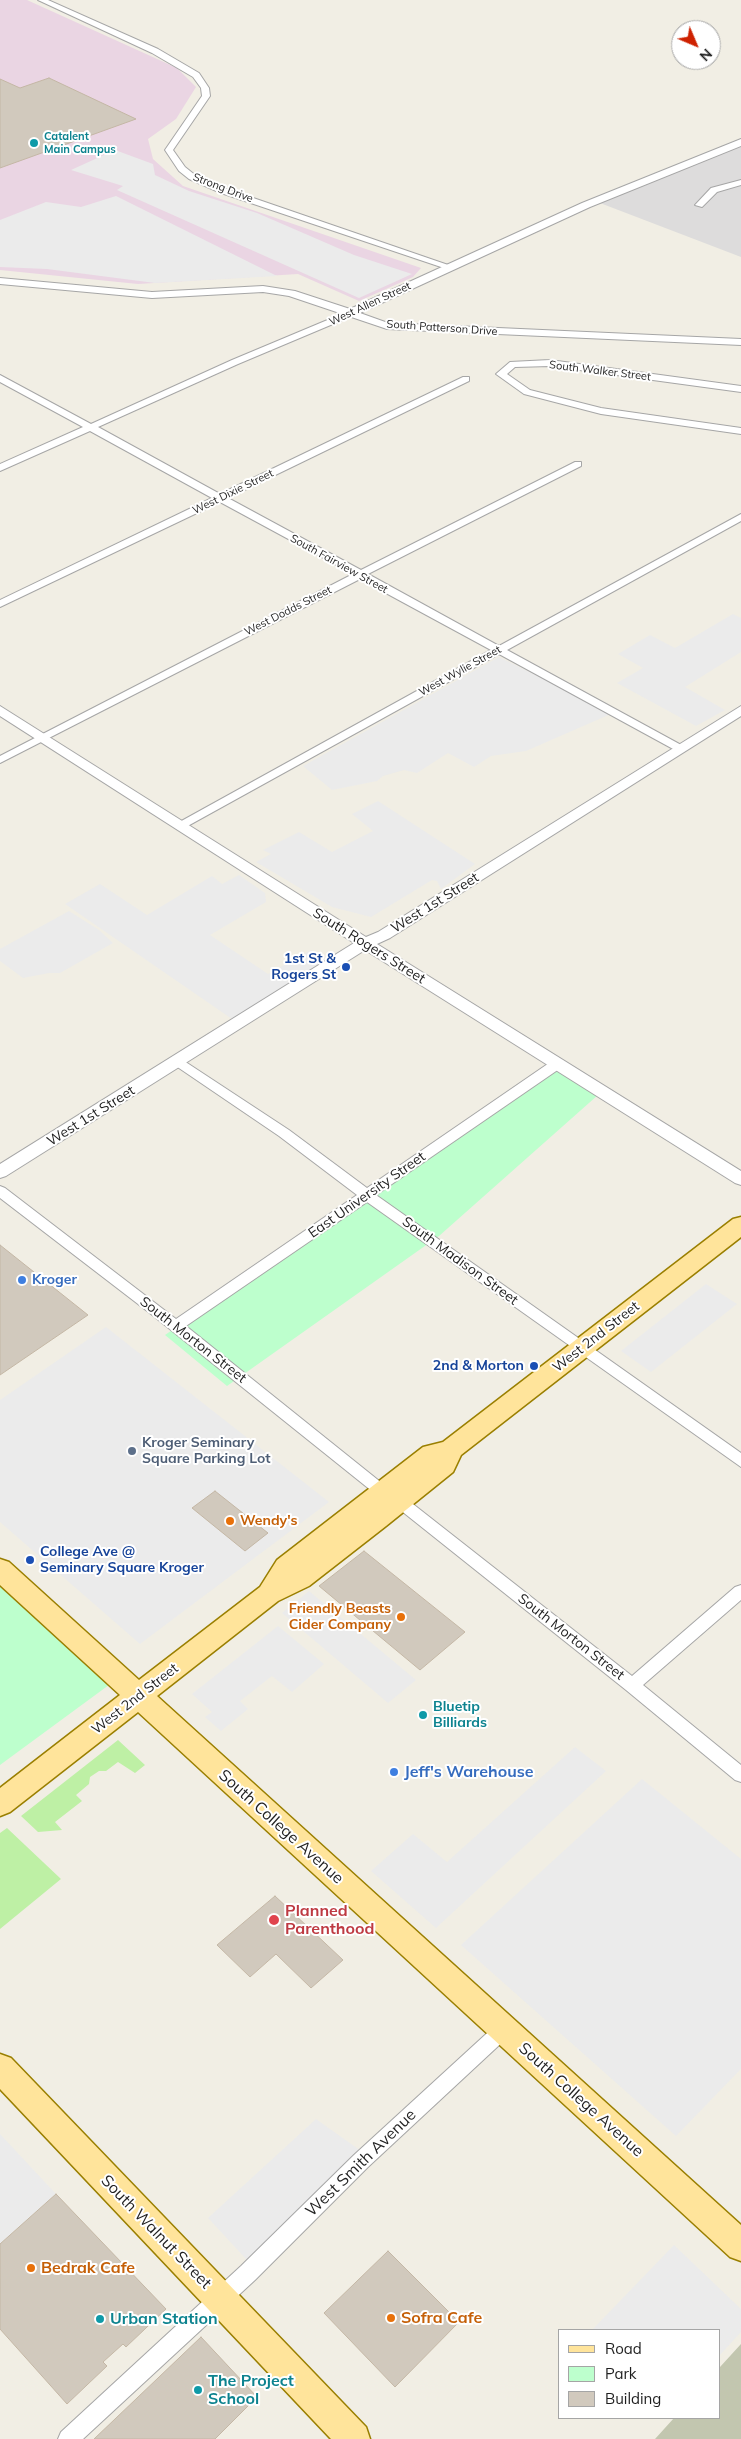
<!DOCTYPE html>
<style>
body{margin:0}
#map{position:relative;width:741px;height:2439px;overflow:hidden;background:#f1eee4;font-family:Mulish,sans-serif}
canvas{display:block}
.legend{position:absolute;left:558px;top:2329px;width:162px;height:90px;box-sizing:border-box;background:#fff;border:1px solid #a5a5a5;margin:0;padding:6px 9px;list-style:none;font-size:15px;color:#1f1f1f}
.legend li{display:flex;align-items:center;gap:10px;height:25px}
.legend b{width:25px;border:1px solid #a5a5a5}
.north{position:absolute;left:671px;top:20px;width:50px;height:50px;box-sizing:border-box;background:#fff;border:1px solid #a5a5a5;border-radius:50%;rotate:135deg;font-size:14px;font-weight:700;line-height:20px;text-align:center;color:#1f1f1f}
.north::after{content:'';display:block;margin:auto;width:18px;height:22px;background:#ce2100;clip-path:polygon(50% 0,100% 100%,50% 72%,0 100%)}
</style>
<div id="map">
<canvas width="741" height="2439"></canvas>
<ul class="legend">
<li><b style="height:6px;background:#ffe49b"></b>Road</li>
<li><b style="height:14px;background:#bdffcd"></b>Park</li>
<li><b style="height:14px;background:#d1c9bd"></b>Building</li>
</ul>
<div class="north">N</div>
</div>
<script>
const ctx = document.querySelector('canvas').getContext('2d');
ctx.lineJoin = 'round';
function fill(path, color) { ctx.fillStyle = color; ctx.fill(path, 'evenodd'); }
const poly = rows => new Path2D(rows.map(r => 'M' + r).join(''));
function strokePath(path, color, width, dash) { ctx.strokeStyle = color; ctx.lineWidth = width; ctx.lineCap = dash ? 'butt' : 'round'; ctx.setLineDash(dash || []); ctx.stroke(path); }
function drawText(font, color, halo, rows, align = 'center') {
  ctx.font = font + ' Mulish,sans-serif'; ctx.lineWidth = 4; ctx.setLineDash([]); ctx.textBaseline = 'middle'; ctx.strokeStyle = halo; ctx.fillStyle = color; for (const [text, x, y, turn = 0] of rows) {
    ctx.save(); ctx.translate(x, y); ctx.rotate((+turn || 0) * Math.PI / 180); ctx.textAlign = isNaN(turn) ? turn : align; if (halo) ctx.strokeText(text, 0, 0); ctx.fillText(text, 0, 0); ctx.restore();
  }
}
fill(poly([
 [741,145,741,257,600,203]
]), '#dddcdc');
fill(poly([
 [0,0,27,0,177,68,196,87,176,119,148,139,153,159,183,186,421,268,413,277,359,301,298,274,138,284,0,270]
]), '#ead5e3');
fill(poly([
 [741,2344,741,2439,655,2439,674,2418,720,2418,720,2367]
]), '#c2c6af');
fill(poly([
 [118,1740,145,1765,135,1773,118,1762,106,1771,99,1771,90,1777,89,1784,76,1795,82,1801,55,1822,62,1830,38,1832,21,1816],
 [7,1828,61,1879,0,1929,0,1833]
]), '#bef0a5');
fill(poly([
 [553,1067,598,1095,439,1236,227,1386,165,1335],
 [0,1584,113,1682,0,1765]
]), '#bdffcd');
fill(poly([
 [115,150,153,164,155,175,189,191,257,213,354,255,412,274,359,298,117,190,123,186,71,170],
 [116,196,277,276,155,283,47,269,0,267,0,220,46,202,81,207],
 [733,614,741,618,741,652,685,687,725,710,696,726,617,683,643,668,618,654,650,635,675,648],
 [499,657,613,713,526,751,491,756,474,767,448,753,417,773,404,770,383,776,377,781,332,790,303,766],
 [378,801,475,864,441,889,437,881,432,880,371,917,332,907,256,862,271,854,263,850,299,832,332,852,373,831,352,814],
 [239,875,265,893,266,902,210,935,268,974,311,950,328,961,232,1019,65,904,100,884,147,915,212,876,222,884],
 [69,911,99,930,113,943,60,973,49,973,23,978,0,961,0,949],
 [706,1284,737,1304,651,1372,621,1351],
 [106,1327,329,1502,140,1644,0,1522,0,1400],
 [309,1591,416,1680,388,1703,282,1613],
 [278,1626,324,1664,292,1692,272,1676,240,1701,248,1709,221,1731,205,1717,212,1712,192,1694],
 [575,1747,606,1771,436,1928,371,1871,413,1834,447,1862],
 [642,1779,741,1859,741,2069,676,2136,461,1945],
 [316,2119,361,2151,247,2260,208,2218],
 [0,2134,56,2194,0,2244],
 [674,2245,741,2309,741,2332,720,2355,720,2330,592,2330]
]), '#ebebeb');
const building = poly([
 [49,78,136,119,0,168,0,79,20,88,49,78],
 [0,1245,88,1315,0,1375,0,1245],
 [215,1491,268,1533,245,1551,192,1508,215,1491],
 [364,1551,465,1632,420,1670,319,1586,364,1551],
 [275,1896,343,1960,311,1988,276,1954,250,1977,217,1945,275,1896],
 [56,2194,166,2309,126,2347,123,2344,103,2362,107,2366,67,2404,0,2329,0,2244,56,2194],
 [388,2251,459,2322,395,2387,324,2313,388,2251],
 [201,2337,257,2397,215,2439,94,2439,201,2337]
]);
fill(building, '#d1c9bd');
strokePath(building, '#c4b7a5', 1);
const minor = poly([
 [38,0,48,0,158,49,199,73,209,88,210,96,173,150,185,167,195,175,227,189,454,267,447,269,221,193,189,179,179,171,165,150,202,96,201,88,193,77,152,53,38,0],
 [741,180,741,185,717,192,702,207,695,205,711,188,741,180],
 [349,311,352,312,352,316,238,364,98,427,220,494,463,377,469,377,469,381,228,498,361,570,575,462,581,462,581,466,368,574,499,646,741,514,741,521,507,650,683,746,683,750,675,750,499,654,184,828,176,828,174,826,176,824,491,650,360,579,0,763,0,756,353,574,220,502,0,607,0,600,212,498,90,431,0,471,0,464,83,427,0,382,0,375,91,424,232,360,349,311],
 [550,360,741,386,741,392,550,366,515,367,507,374,530,390,601,408,741,428,741,434,601,414,524,394,496,374,510,362,550,360],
 [178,1057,289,1130,367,1188,552,1061,562,1061,563,1064,562,1067,376,1195,741,1453,741,1467,367,1202,186,1326,388,1488,391,1492,388,1496,383,1498,378,1496,151,1314,0,1198,0,1186,5,1188,176,1319,357,1195,279,1136,173,1064,172,1061,178,1057],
 [399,1495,404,1497,632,1676,735,1587,741,1585,741,1600,643,1685,741,1765,741,1782,735,1780,626,1690,394,1505,391,1501,394,1497,399,1495],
 [503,2022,509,2024,512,2030,509,2036,368,2167,255,2280,83,2439,58,2439,61,2432,241,2266,354,2155,497,2024,503,2022]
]);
const tertiary = poly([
 [741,139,741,146,590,207,360,313,388,323,741,339,741,345,387,329,289,296,263,292,152,298,0,284,0,278,152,292,263,286,295,291,350,309,582,203,741,139],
 [0,706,366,937,378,932,741,706,741,716,390,938,377,944,741,1171,741,1185,735,1183,365,950,6,1176,0,1178,0,1164,354,943,0,716,0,706]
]);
const primary = poly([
 [741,1217,741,1237,461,1455,453,1472,386,1526,309,1586,278,1601,157,1696,741,2225,741,2261,730,2257,138,1712,10,1812,0,1816,0,1788,120,1695,0,1585,0,1559,9,1562,139,1680,260,1587,277,1560,423,1447,443,1442,733,1219,741,1217],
 [0,2054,11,2058,366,2427,370,2439,331,2439,0,2089,0,2054]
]);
strokePath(minor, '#a6a6a6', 2);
strokePath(tertiary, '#a6a6a6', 2);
strokePath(primary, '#9a7f00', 3);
fill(minor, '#fff');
fill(tertiary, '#fff');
fill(primary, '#ffe49b');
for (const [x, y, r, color] of [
 [34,143,5,"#0f9aa8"],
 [346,967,5,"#1a4fb4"],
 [22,1280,5,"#3f7fe0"],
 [534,1366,5,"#1a4fb4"],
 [132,1451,5,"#5c6f8a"],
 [230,1521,5,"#e8710a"],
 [30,1560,5,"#1a4fb4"],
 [401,1617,5,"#e8710a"],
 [423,1715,5,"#0f9aa8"],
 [394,1772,5,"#3f7fe0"],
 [274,1920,6,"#e0444e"],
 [31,2268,5,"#e8710a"],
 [391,2318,5,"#e8710a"],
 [100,2319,5,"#0f9aa8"],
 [198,2390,5,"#0f9aa8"]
]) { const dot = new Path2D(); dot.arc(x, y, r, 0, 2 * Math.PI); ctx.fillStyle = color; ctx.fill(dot); strokePath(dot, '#fff', 2); }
drawText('bold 11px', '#0d838f', '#fff', [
 ["Catalent",44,137],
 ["Main Campus",44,150]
], 'left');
drawText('11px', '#1f1f1f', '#fff', [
 ["Strong Drive",223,188,21],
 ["West Allen Street",370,304,-25],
 ["South Patterson Drive",442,328,4],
 ["South Walker Street",600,371,7],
 ["West Dixie Street",233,492,-26],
 ["South Fairview Street",339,564,29],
 ["West Dodds Street",288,611,-27],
 ["West Wylie Street",460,671,-29]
]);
drawText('14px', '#1f1f1f', '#fff', [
 ["West 1st Street",435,903,-32],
 ["South Rogers Street",369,946,32],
 ["West 1st Street",91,1116,-32],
 ["East University Street",367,1195,-35],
 ["South Madison Street",460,1261,36],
 ["West 2nd Street",596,1337,-38],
 ["South Morton Street",193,1340,38],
 ["South Morton Street",571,1637,38],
 ["West 2nd Street",135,1699,-38]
]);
drawText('bold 14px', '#164399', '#fff', [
 ["1st St &",336,959],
 ["Rogers St",336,975],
 ["2nd & Morton",524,1366],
 ["College Ave @",40,1552,"left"],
 ["Seminary Square Kroger",40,1568,"left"]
], 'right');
drawText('bold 14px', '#366cbe', '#fff', [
 ["Kroger",32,1280]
], 'left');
drawText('bold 14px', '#4e5e75', '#fff', [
 ["Kroger Seminary",142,1443],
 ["Square Parking Lot",142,1459]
], 'left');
drawText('bold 14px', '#c56008', '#fff', [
 ["Wendy's",240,1521],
 ["Friendly Beasts",391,1609,"right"],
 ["Cider Company",391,1625,"right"]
], 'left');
drawText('bold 14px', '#0d838f', '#fff', [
 ["Bluetip",433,1707],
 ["Billiards",433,1723]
], 'left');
drawText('bold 16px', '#366cbe', '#fff', [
 ["Jeff's Warehouse",404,1772]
], 'left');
drawText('16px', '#1f1f1f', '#fff', [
 ["South College Avenue",281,1827,42],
 ["South College Avenue",581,2100,42],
 ["West Smith Avenue",361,2163,-44],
 ["South Walnut Street",156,2232,46]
]);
drawText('bold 16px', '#be3a42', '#fff', [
 ["Planned",285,1911],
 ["Parenthood",285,1929]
], 'left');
drawText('bold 16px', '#c56008', '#fff', [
 ["Bedrak Cafe",41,2268],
 ["Sofra Cafe",401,2318]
], 'left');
drawText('bold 16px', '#0d838f', '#fff', [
 ["Urban Station",110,2319],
 ["The Project",208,2381],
 ["School",208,2399]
], 'left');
</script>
